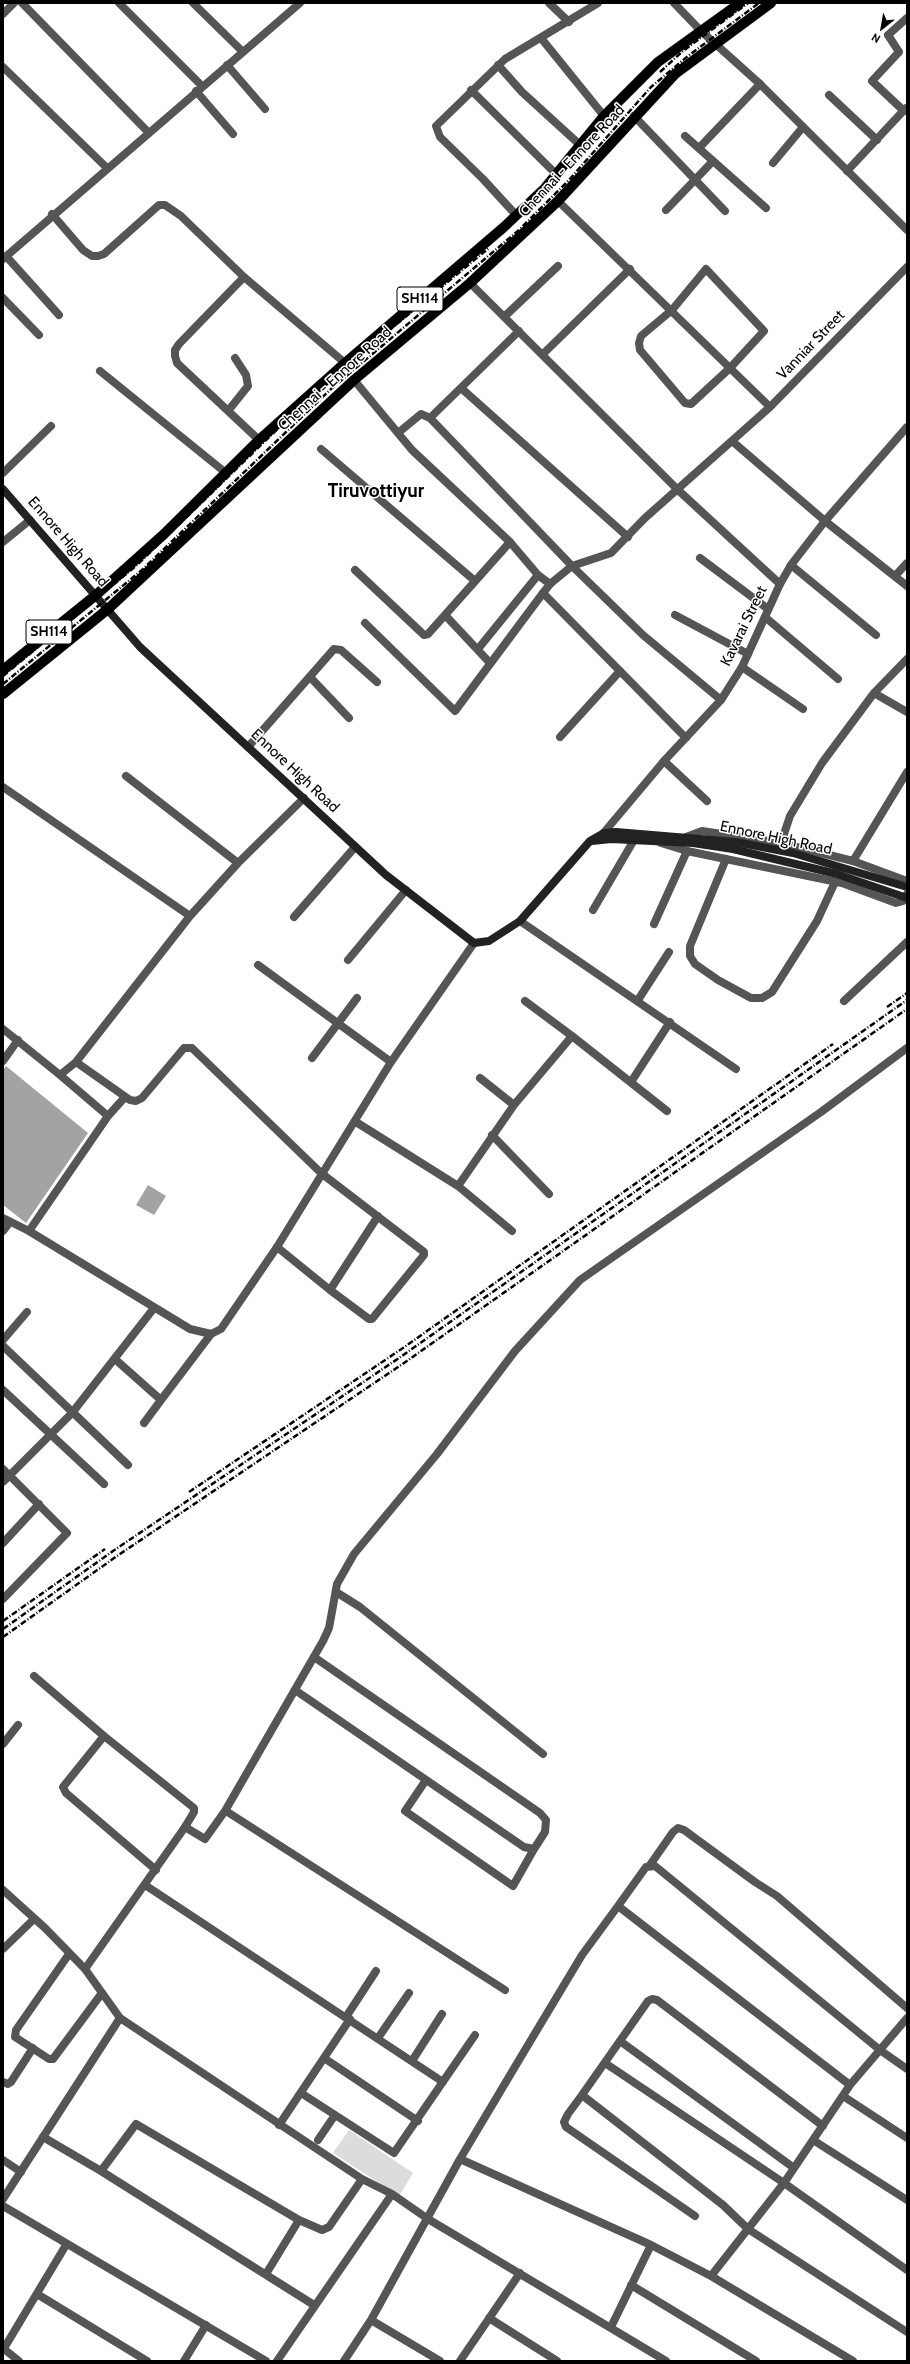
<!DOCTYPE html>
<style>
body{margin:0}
#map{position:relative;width:910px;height:2364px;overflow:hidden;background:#fff;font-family:Cabin,sans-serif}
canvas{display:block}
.frame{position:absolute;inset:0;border:4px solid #000;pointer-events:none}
.north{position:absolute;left:862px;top:8px;width:40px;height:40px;-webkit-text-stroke:3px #fff;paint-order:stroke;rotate:211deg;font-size:11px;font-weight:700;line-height:16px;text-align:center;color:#000}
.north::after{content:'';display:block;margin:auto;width:14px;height:18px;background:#000;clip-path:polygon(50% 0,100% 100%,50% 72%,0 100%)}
</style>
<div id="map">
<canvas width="910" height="2364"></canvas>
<div class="frame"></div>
<div class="north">N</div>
</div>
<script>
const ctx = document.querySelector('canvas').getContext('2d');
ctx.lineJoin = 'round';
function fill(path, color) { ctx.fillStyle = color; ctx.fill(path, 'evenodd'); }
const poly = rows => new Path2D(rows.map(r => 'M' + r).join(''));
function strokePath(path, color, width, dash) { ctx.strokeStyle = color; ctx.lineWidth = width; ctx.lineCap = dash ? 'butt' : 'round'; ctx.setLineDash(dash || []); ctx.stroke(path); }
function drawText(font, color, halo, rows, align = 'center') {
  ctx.font = font + ' Cabin,sans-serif'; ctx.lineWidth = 3; ctx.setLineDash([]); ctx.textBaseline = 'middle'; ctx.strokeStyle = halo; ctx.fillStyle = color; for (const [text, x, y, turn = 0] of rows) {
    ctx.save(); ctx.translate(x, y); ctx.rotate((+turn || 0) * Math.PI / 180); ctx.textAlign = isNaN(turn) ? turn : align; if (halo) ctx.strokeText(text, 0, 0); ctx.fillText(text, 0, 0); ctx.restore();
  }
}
fill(poly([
 [349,2130,413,2173,399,2196,333,2153]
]), '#dcdcdc');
fill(poly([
 [6,1066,88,1133,26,1223,3,1205,3,1070],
 [148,1185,166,1196,154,1215,136,1205]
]), '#a3a3a3');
const primary = poly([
 [3,670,96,595,163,535,259,440,345,363,504,227,545,188,604,116,658,62,740,3],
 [3,694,108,609,354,380,470,283,558,201,675,74,771,3]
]);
strokePath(primary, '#dbdbdb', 11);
strokePath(poly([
 [22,3,148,132],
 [119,3,202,86],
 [193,3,243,52],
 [549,3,569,22],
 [541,38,604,116],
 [227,65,265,109],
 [498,65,522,92,579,144],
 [3,67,107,168],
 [471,90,557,175],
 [196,91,233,134],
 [829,95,877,140],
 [904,111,872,81,899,52,888,35,907,18],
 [634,116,725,211],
 [685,136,766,208],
 [699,148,760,84],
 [773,163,803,127],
 [847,171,906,108],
 [558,201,770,407],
 [666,210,713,161],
 [52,214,83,250,92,256,98,256,104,254,159,205,165,205,181,216,244,277,345,363],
 [516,215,483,179,440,137,436,126,505,59,598,3],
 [6,256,59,315],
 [3,259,300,3],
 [706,269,764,331,730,368,691,404,685,403,640,350,639,343,641,336,672,310,706,269],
 [244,277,179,344,175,350,175,356,177,363,259,440],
 [470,283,678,490,780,584],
 [3,298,39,335],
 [504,317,558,266],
 [543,354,630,269],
 [100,371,226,473],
 [461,388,628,537],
 [228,411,248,386,246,375,235,358],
 [430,418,572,566,643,635,721,700],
 [398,433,421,414,430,418,519,331],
 [732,441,825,521,907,586],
 [321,449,475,581],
 [3,473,51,426],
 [3,542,30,520],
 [700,558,768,609],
 [791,565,876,635],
 [355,570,424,635,428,634,445,615,510,542],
 [895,576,907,563],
 [550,584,572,566,611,553,645,518,770,407,907,267],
 [445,615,490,663],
 [675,615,748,654],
 [765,617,838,679],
 [365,623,455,711,543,593],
 [478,649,538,575],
 [742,667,803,709],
 [310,677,349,718],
 [874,693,907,712],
 [560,737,620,671],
 [248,747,334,649,341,650,377,682],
 [664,761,707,801],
 [126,776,238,863],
 [3,787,190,916],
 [781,843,790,816,822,763,874,693,907,659],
 [726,859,690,946,690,956,695,964,718,980,751,998,762,998,772,992,817,921,835,882],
 [853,861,907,772],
 [593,910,634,840],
 [294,917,355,847],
 [520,921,736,1069],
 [654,924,687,851],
 [348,960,406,890],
 [258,965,391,1062],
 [638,1000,669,952],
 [525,1001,572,1036],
 [844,1001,907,942],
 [3,1029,60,1075,76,1062,130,1100,136,1101,142,1098,184,1048,192,1048,321,1173,424,1252,424,1255,372,1319,369,1319,330,1290,277,1247],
 [312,1058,357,998],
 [3,1061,18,1040],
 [76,1062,190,916,238,863,304,798],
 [480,1078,514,1105],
 [631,1082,670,1022],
 [108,1116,125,1097],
 [356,1122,458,1186,514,1105,572,1036,667,1111],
 [492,1135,549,1194],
 [458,1186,512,1231],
 [3,1231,9,1223],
 [29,1231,108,1116,60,1075],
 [330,1290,378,1216],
 [3,1340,27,1312],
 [3,1346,128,1465],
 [116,1360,161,1400,211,1334],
 [3,1390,104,1484],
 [144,1423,161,1400],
 [3,1469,67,1533,3,1599],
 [3,1482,72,1413,154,1308],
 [3,1543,39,1504],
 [336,1592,360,1607,543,1754],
 [34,1676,104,1736],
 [295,1690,524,1847,534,1849,545,1832,546,1820,540,1813,314,1657],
 [3,1744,18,1725],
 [426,1780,405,1811,513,1886,534,1849],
 [226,1811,505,1990],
 [650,1865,673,1832,678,1828,684,1830,755,1882,777,1896,907,2008],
 [156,1870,66,1793,63,1787,104,1736,194,1808,194,1812,185,1827],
 [145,1885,443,2082],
 [3,1890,45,1928,85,1969],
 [618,1906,646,1867,655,1866,880,2050,907,2069],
 [3,1949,34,1919],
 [69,1954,16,2030,15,2037,49,2059,53,2059,102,1993],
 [346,2017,376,1971],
 [120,2018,362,2179,392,2194,428,2219,666,2361],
 [378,2038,409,1993],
 [620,2041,794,2168],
 [324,2058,418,2121],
 [412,2061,442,2014],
 [605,2063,784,2183,907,2270],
 [3,2082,8,2084,11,2082,33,2048],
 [301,2093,394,2153,475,2035],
 [582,2095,568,2114,564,2122,566,2127,695,2216],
 [843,2096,907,2138],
 [279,2125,350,2019],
 [823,2126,657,2000,652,1999,648,2001,582,2095,723,2205,748,2229,907,2332],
 [43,2137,101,2171,314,2305],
 [318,2140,335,2115],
 [813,2140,907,2200],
 [460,2159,651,2245,711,2276,853,2361],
 [3,2160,21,2172],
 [101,2171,136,2124,299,2220,322,2230,329,2227,362,2179],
 [3,2206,266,2361],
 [266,2274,299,2220],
 [711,2276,784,2183,850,2085,907,2018],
 [631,2285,756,2361],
 [37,2294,147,2361],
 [489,2318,557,2361],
 [371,2320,440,2361],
 [611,2327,651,2245],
 [4,2349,19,2361],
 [3,2350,66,2245],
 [184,2361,206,2325],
 [277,2361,392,2194],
 [344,2361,371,2320,460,2159,525,2050,582,1955,618,1906,850,2085],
 [460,2361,520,2273]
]), '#555', 8);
strokePath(poly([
 [674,3,701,31,760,84,907,230],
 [3,14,14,3],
 [354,380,412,450,510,542,538,575,550,584,543,593,686,738],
 [601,836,664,761,721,700,742,667,780,584,791,565,825,521,907,427],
 [686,837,702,831,781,843,853,861,907,881],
 [661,843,687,851,842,883,896,903,903,901,907,894],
 [3,1218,29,1231,190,1329,211,1334,221,1329,277,1247,391,1062,474,943],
 [3,2199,120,2018,85,1969,185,1827,205,1839,225,1811,323,1641,329,1628,337,1584,354,1554,437,1454,515,1351,580,1280,821,1112,907,1048]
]), '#555', 8);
strokePath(poly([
 [3,489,140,647,386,875,474,943,489,941,520,921,590,841,604,833,616,832,736,842,793,853,907,887],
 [592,841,611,839,693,843,733,849]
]), '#222', 8);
strokePath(primary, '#000', 10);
strokePath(poly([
 [660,72,683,51,748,3],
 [3,676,137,565,324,384,489,248],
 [3,684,142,570,331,389,519,230,569,180,651,87,688,56,759,3],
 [887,1007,907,993],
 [189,1492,403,1348,833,1044],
 [3,1621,105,1549],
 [3,1629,113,1551,399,1358,907,1000],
 [3,1637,117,1556,404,1363,907,1009]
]), '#000', 2.5, [6, 2, 1, 2]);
strokePath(poly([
 [733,849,837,874,907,898]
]), '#222', 8);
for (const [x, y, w] of [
 [420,299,46],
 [49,632,46]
]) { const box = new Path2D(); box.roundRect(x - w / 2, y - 12, w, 24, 3); ctx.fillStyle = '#fff'; ctx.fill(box); strokePath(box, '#000', 1); }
drawText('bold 14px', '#000', null, [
 ["SH114",420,299],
 ["SH114",49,632]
]);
drawText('15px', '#000', '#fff', [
 ["Chennai - Ennore Road",572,161,-47],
 ["Vanniar Street",811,345,-46],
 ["Chennai - Ennore Road",335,379,-42],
 ["Ennore High Road",68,542,49],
 ["Kavarai Street",744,626,-64],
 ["Ennore High Road",295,771,43],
 ["Ennore High Road",776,838,12]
]);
drawText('bold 19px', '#000', '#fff', [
 ["Tiruvottiyur",376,491]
]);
</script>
